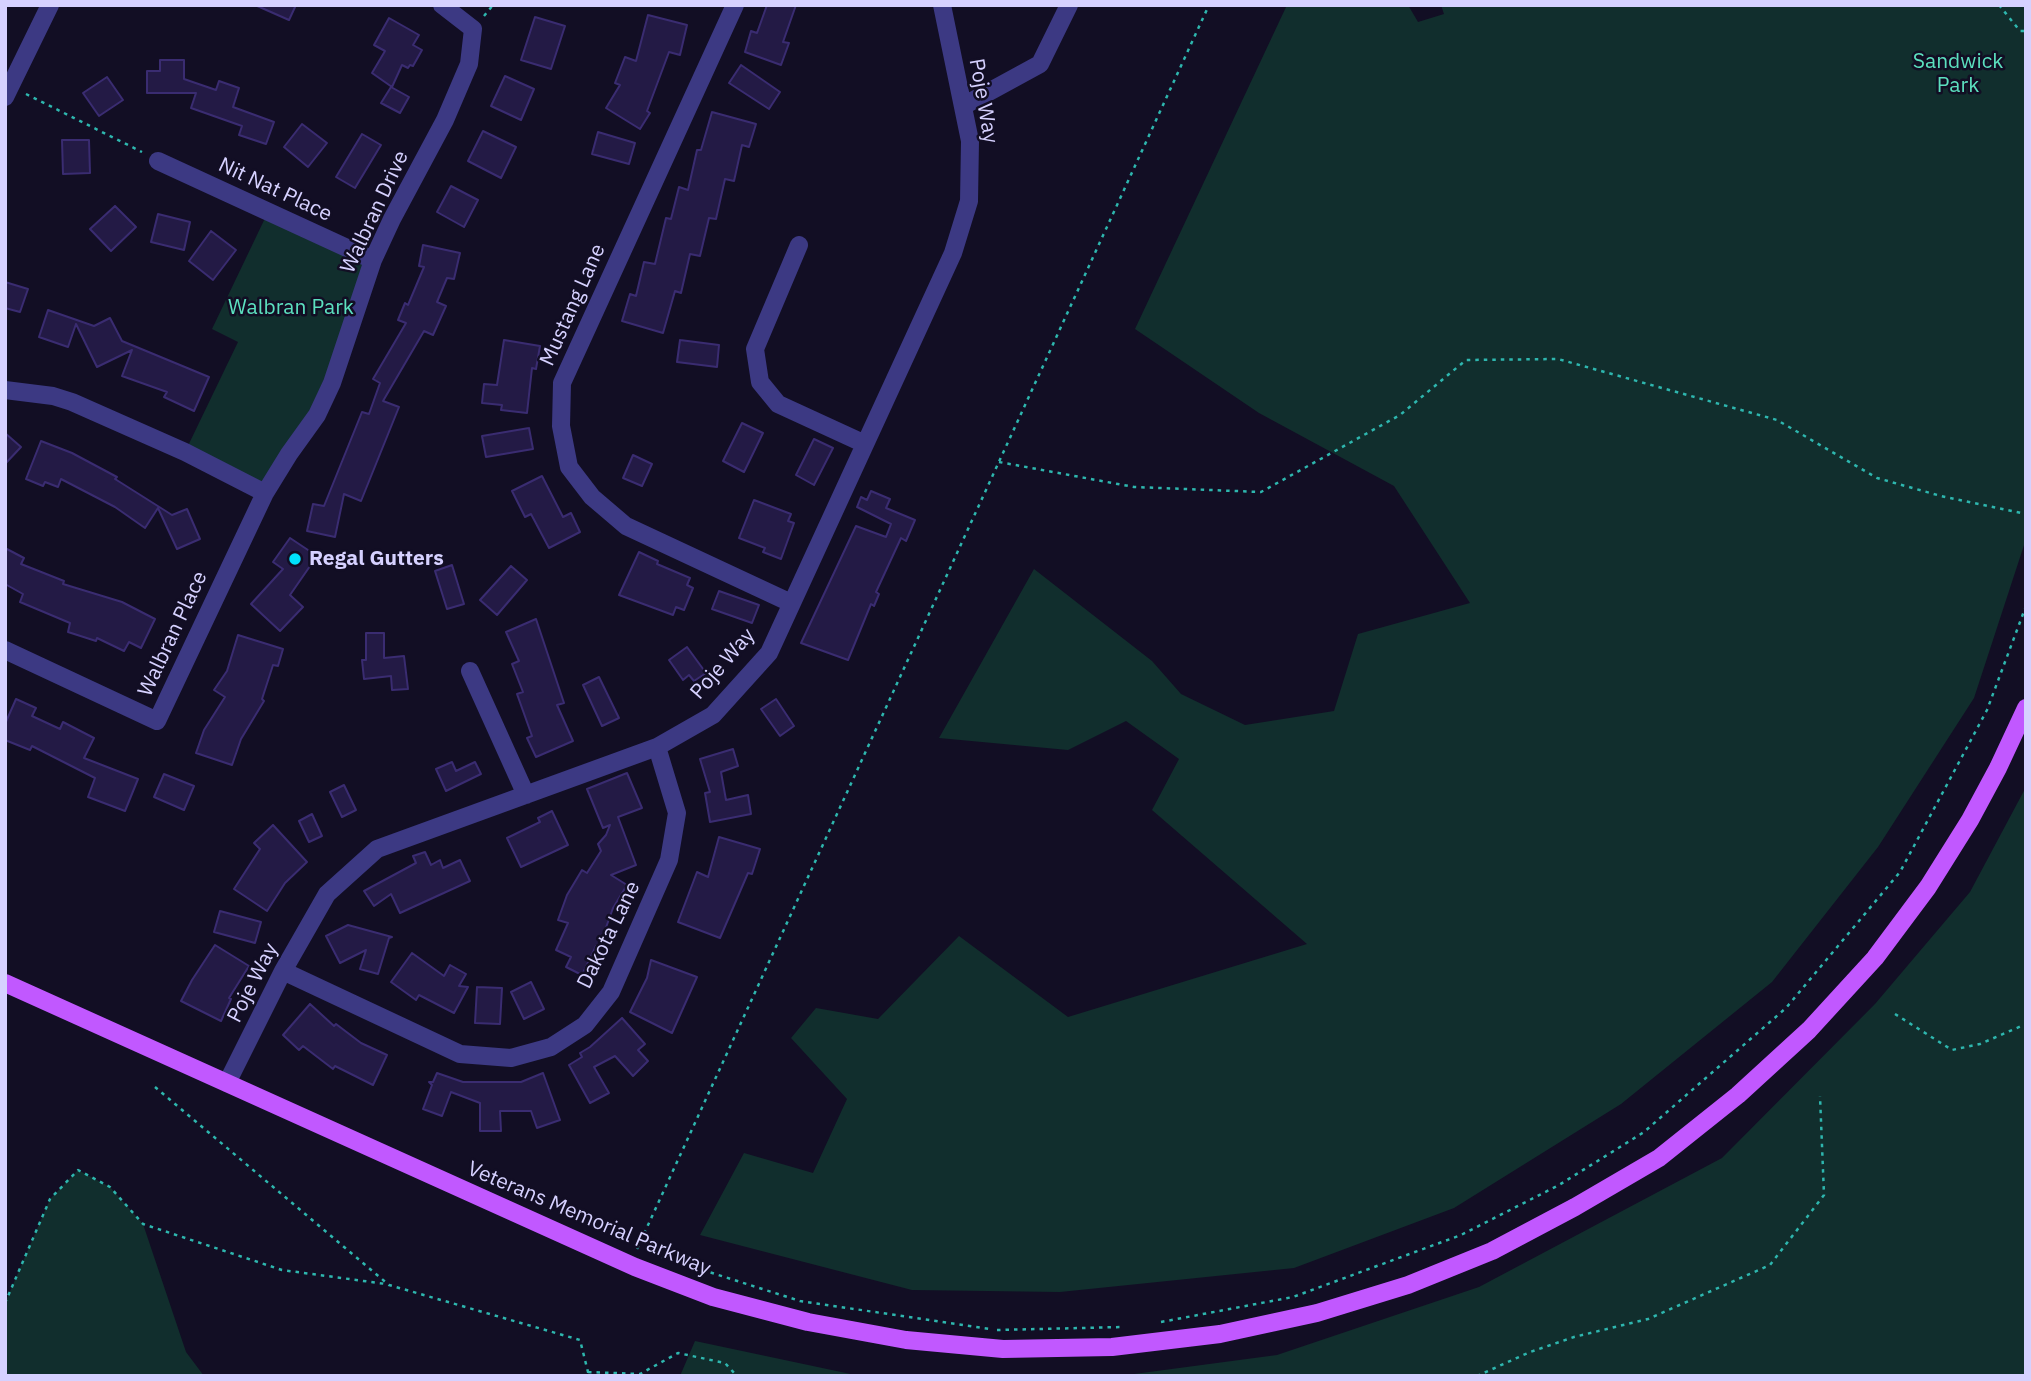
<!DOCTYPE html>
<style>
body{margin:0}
#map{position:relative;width:2031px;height:1381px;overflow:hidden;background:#120e24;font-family:"IBM Plex Sans",sans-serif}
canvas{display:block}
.frame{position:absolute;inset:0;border:7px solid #d6d1ff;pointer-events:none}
</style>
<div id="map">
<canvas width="2031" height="1381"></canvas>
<div class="frame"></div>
</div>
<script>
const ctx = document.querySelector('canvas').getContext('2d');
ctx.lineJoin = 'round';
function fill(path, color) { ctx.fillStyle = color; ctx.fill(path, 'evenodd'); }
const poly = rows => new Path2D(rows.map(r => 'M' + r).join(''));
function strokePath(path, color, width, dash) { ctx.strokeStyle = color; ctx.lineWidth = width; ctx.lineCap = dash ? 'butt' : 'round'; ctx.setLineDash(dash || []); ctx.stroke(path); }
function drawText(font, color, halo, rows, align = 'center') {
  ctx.font = font + ' "IBM Plex Sans",sans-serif'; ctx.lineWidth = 5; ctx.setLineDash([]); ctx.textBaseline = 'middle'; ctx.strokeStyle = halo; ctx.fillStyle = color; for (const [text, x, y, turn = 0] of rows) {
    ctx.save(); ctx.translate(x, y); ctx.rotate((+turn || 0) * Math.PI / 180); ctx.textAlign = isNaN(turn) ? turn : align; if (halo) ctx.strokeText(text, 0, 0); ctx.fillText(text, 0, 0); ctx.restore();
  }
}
fill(poly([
 [1287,5,1408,5,1418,22,1444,14,1441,5,2026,5,2026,539,1974,698,1878,847,1772,982,1621,1104,1454,1208,1294,1268,1060,1292,912,1290,700,1235,744,1153,813,1173,847,1099,791,1038,816,1008,878,1019,959,936,1068,1017,1307,944,1152,810,1179,759,1126,721,1068,750,939,738,1034,569,1152,661,1181,694,1245,725,1334,711,1358,634,1470,603,1394,486,1259,413,1135,329],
 [268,212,373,260,332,383,265,493,185,452,238,342,212,329],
 [2026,787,2026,1376,1119,1376,1277,1355,1479,1287,1722,1158,1875,1004,1970,892],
 [78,1170,110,1187,143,1224,186,1352,204,1376,5,1376,5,1303,50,1199],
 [695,1341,860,1376,680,1376]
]), '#112e2d');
const building = poly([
 [255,5,296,5,289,20,255,5],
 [767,5,796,5,783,42,789,43,781,65,745,52,751,31,757,33,767,5],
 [648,15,687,25,680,55,669,52,647,111,650,113,640,129,606,108,620,85,615,83,625,57,636,61,648,15],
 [535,17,565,26,551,69,521,60,535,17],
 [389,18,419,35,413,45,422,50,413,66,410,65,408,68,402,65,392,87,372,73,385,51,374,45,389,18],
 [160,60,184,60,184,79,216,90,219,81,239,88,233,107,274,122,266,144,239,135,242,126,191,108,196,93,147,93,147,71,160,71,160,60],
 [741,65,780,92,769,109,729,83,741,65],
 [505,76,534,89,521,120,491,106,505,76],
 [107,77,123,100,99,116,83,93,107,77],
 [391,87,409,97,400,113,381,103,391,87],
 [712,112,756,124,749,147,742,145,734,181,725,179,716,219,709,218,700,256,690,254,681,293,675,291,663,333,622,321,630,294,636,296,644,262,655,264,666,218,671,219,679,187,688,190,697,150,701,150,712,112],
 [302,124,327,143,308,167,284,147,302,124],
 [483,131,516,147,501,178,468,161,483,131],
 [598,132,635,143,629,164,592,154,598,132],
 [362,134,381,145,355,188,336,177,362,134],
 [62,140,89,140,90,173,63,174,62,140],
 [451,186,478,200,464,227,437,212,451,186],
 [115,206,136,227,111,251,90,229,115,206],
 [158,214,190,222,184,250,151,242,158,214],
 [211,231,236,250,213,280,189,261,211,231],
 [423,245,460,253,454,279,447,278,437,302,446,306,433,335,424,331,383,401,399,407,361,501,344,494,335,537,307,531,313,504,324,506,362,412,369,414,380,383,373,379,406,323,398,320,405,303,408,305,424,267,419,266,423,245],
 [5,282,28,289,20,312,5,308,5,282],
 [48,310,94,326,110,318,122,341,209,377,194,411,164,397,167,392,122,376,132,350,97,367,76,324,68,347,39,337,48,310],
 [504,340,540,346,536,369,532,368,527,413,501,410,502,405,482,403,484,384,497,385,504,340],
 [680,340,719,345,717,367,677,362,680,340],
 [742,423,763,433,744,472,723,461,742,423],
 [529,428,533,449,486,457,482,436,529,428],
 [5,433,21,447,5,464,5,433],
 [814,439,833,448,814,485,796,475,814,439],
 [41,441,72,453,117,477,115,479,172,515,187,509,200,539,177,549,158,508,145,528,115,507,61,479,58,487,45,482,43,486,26,479,41,441],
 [633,455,652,464,642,486,623,478,633,455],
 [542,476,563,517,571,513,580,532,549,548,531,514,525,517,512,491,542,476],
 [871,491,890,499,886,508,915,520,906,541,901,538,876,592,879,594,874,606,871,604,848,660,801,643,856,526,886,537,891,524,857,507,861,497,867,500,871,491],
 [754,500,791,514,788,521,794,523,781,559,763,552,765,548,739,538,754,500],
 [290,538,317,556,290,595,303,607,280,631,251,604,283,569,273,562,290,538],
 [5,548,24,558,21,564,64,581,63,584,122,602,155,619,141,648,129,642,124,651,97,638,96,641,68,632,70,623,20,602,23,594,5,584,5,548],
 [639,552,658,561,657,564,690,578,687,585,693,588,684,610,676,607,673,615,619,595,639,552],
 [452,565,464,604,447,609,435,571,452,565],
 [511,566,527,580,497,615,480,600,511,566],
 [719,591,759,605,752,623,712,609,719,591],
 [536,619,564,703,557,705,573,741,536,757,527,738,532,736,517,694,523,692,512,664,519,661,506,632,536,619],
 [366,633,384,633,384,658,404,656,408,689,392,690,391,676,364,679,362,660,366,660,366,633],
 [238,635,283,649,278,666,273,665,262,699,264,701,241,739,232,765,196,753,204,730,225,697,214,690,227,671,238,635],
 [687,647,706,673,694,681,689,675,683,680,669,660,687,647],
 [599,677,619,718,602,726,583,685,599,677],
 [16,699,36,708,32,716,60,729,63,722,94,738,84,758,138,779,125,811,88,797,95,778,32,746,30,750,5,740,5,724,16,699],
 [776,699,794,726,780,736,761,709,776,699],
 [733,749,738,766,721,772,726,800,748,795,751,814,710,822,705,793,710,792,700,759,733,749],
 [452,762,456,771,475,762,481,774,446,791,436,769,452,762],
 [627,773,642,808,618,817,636,865,611,875,627,885,613,908,599,947,596,946,582,975,566,967,571,957,556,950,568,923,558,920,567,895,582,870,587,873,601,851,598,844,606,835,610,825,603,828,587,789,627,773],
 [164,774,194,786,184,810,154,797,164,774],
 [344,785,356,810,342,817,330,792,344,785],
 [552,811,568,845,521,867,507,838,540,822,538,818,552,811],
 [312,814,322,836,309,842,299,821,312,814],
 [273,825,307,862,285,883,267,911,234,889,260,849,254,843,273,825],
 [719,837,760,849,752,874,748,873,720,938,678,922,697,872,708,877,719,837],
 [425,852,431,865,440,860,443,868,460,860,470,881,400,913,391,894,374,906,364,891,416,863,413,856,425,852],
 [220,911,261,922,255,943,214,932,220,911],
 [348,925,392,937,389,938,378,974,360,969,366,950,340,963,326,936,348,925],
 [215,945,249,966,229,998,231,999,221,1021,181,1001,192,980,215,945],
 [412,953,444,976,450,965,466,974,459,986,468,987,454,1013,419,995,416,1000,391,982,412,953],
 [651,960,697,977,672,1033,630,1012,647,978,651,960],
 [531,982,544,1009,524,1019,511,992,531,982],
 [477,987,502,988,500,1024,475,1023,477,987],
 [310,1004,334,1026,336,1024,361,1043,387,1055,373,1085,335,1066,333,1069,303,1046,299,1050,283,1035,310,1004],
 [622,1018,645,1044,638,1050,648,1061,633,1076,615,1056,594,1067,609,1093,590,1103,569,1065,582,1057,580,1053,590,1047,622,1018],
 [437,1073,463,1082,521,1082,543,1073,560,1120,537,1128,531,1111,500,1111,501,1131,480,1131,480,1103,451,1092,442,1116,423,1109,432,1085,429,1082,433,1082,437,1073]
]);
fill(building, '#231a45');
strokePath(building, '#3a2c71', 2);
strokePath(poly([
 [1999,5,2020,31,2026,31],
 [484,16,493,5],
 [26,94,142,152],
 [999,462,1134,487,1261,492,1400,415,1466,360,1558,359,1777,420,1877,478,1941,496,2026,514],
 [1895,1014,1952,1050,1980,1044,2026,1024],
 [155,1087,389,1285,580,1340,589,1376],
 [637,1249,1209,5],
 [662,1257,800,1301,990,1329],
 [5,1303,50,1199,78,1170,110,1187,143,1224,282,1270,386,1284],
 [1161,1322,1293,1297,1461,1235,1559,1185,1644,1132,1786,1008,1900,872,1987,710,2026,606],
 [997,1330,1123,1327],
 [588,1372,640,1374,678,1353,725,1363,737,1376],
 [1477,1376,1530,1352,1574,1337,1648,1319,1770,1265,1824,1195,1820,1096]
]), '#2eb6ae', 2.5, [3.5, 5]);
strokePath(poly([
 [735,5,562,383,561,426,569,467,592,497,626,526,791,603],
 [5,97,50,5],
 [963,106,1040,64,1069,5],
 [158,161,373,260],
 [799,245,755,349,760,382,778,404,865,444],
 [5,390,53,396,72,402,185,452,265,493,289,454,317,415,332,383,373,260,392,219,445,120,469,64,473,29,442,5],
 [5,650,157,721,265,493],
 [470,671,526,795],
 [283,971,460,1054,511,1058,551,1047,585,1025,611,992,669,860,677,813,657,747],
 [227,1083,283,971,327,894,377,849,657,747,713,715,769,653,953,253,969,201,970,141,942,5]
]), '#3c3983', 18);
strokePath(poly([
 [5,983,635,1267,713,1297,808,1322,906,1340,1003,1349,1112,1347,1220,1334,1317,1313,1408,1285,1492,1251,1575,1207,1659,1158,1738,1095,1809,1030,1875,958,1928,887,1970,820,1998,768,2026,708]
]), '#c158ff', 18);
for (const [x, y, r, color] of [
 [295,559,7,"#00e1fc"]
]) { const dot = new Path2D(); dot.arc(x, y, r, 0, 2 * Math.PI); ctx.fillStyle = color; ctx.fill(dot); strokePath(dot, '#120e24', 2.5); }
drawText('21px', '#5ce0bf', '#120e24', [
 ["Sandwick",1958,62],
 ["Park",1958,86],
 ["Walbran Park",291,308]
]);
drawText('21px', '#d6d1ff', '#120e24', [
 ["Poje Way",983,101,80],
 ["Nit Nat Place",275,190,25],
 ["Walbran Drive",375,212,-65],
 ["Mustang Lane",573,305,-66],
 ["Walbran Place",173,634,-65],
 ["Poje Way",723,664,-49],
 ["Dakota Lane",609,935,-64],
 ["Poje Way",253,983,-63],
 ["Veterans Memorial Parkway",589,1219,23]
]);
drawText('bold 21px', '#d6d1ff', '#120e24', [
 ["Regal Gutters",309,559]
], 'left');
</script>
